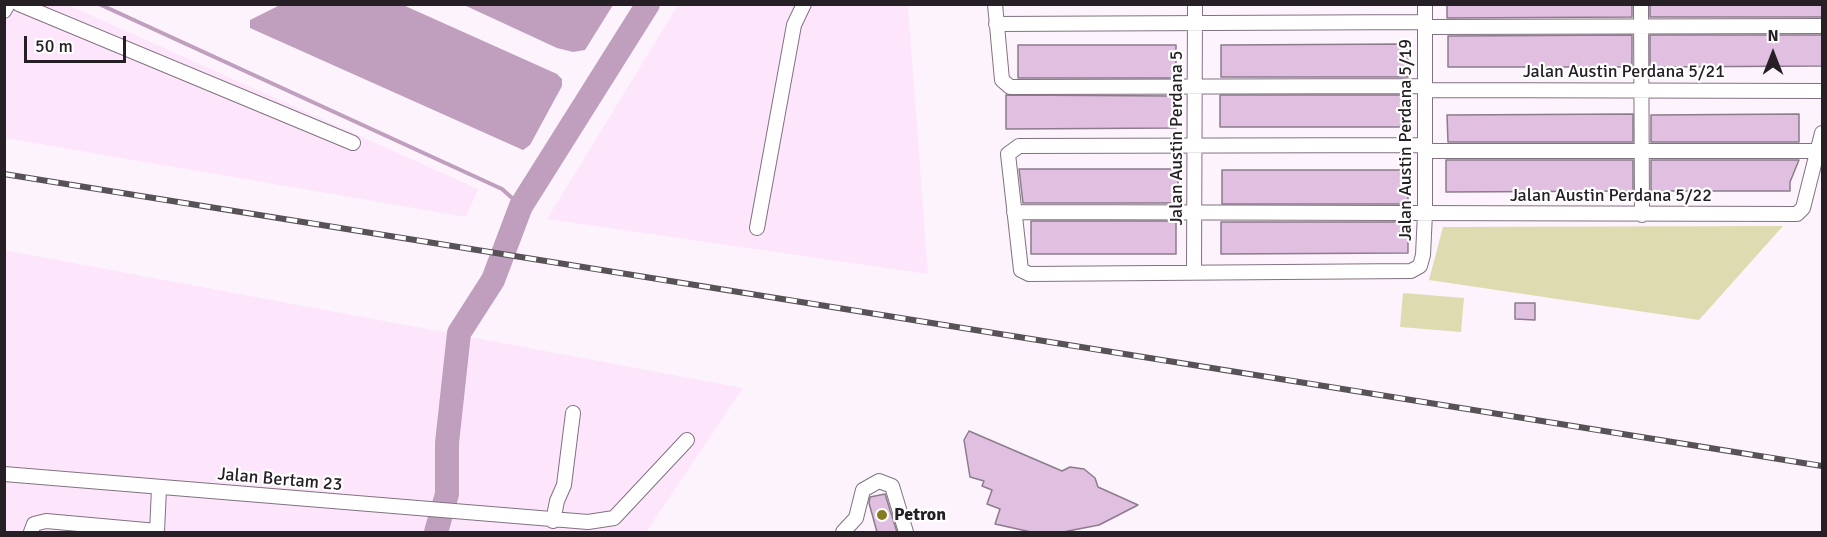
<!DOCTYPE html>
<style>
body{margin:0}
#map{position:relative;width:1827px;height:537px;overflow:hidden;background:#fdf3fc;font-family:Signika,sans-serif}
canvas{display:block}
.frame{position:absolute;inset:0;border:6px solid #262026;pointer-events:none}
.north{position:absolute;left:1743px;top:24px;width:60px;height:60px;-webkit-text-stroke:4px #fff;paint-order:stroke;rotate:0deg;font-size:16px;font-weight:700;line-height:24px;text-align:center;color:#262026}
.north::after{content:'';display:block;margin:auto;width:21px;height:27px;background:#262026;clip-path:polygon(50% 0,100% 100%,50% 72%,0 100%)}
.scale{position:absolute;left:24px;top:36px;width:102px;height:27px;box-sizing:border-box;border:3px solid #262026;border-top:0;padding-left:8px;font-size:18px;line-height:21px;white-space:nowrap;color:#262026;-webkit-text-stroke:4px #fff;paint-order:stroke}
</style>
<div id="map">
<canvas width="1827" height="537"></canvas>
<div class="frame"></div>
<div class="north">N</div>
<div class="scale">50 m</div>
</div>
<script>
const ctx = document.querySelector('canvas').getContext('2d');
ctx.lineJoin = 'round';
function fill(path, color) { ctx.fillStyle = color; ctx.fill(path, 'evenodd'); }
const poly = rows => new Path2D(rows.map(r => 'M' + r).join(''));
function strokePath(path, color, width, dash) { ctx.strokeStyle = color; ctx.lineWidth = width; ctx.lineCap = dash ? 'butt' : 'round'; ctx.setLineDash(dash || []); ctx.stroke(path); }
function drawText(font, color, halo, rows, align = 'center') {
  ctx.font = font + ' Signika,sans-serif'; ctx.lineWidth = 4.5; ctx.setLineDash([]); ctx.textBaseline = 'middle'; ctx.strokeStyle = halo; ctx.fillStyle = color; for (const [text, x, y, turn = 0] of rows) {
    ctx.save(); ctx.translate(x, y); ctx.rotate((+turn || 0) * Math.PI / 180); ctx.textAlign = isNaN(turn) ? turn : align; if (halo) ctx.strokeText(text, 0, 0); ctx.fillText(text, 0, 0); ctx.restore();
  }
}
fill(poly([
 [4,5,68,5,478,189,466,217,5,138],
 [678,5,908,5,928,274,547,219],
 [4,250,743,388,646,532,5,532]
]), '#fde6fb');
fill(poly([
 [1783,226,1699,320,1429,280,1443,227],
 [1403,293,1464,298,1461,332,1400,327]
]), '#dedbb0');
fill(poly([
 [280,5,403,5,557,74,562,79,562,86,530,145,523,150,250,28,250,20],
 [464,5,613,5,585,50,573,52,557,48]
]), '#bf9ebe');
strokePath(poly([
 [99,4,502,189,521,206]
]), '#bf9ebe', 4);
strokePath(poly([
 [436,532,447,494,447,443,459,333,493,280,521,206,648,4]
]), '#bf9ebe', 24);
const building = poly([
 [1447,4,1632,4,1632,17,1447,18,1447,4],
 [1650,4,1822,4,1822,17,1650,17,1650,4],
 [1632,35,1632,67,1448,67,1448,36,1632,35],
 [1650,35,1822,35,1822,66,1650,67,1650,35],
 [1408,44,1408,77,1221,77,1221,45,1408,44],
 [1018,45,1176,45,1176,78,1018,78,1018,45],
 [1006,95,1176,96,1176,128,1006,129,1006,95],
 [1220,95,1410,95,1410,127,1220,127,1220,95],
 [1633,114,1633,142,1448,142,1447,115,1633,114],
 [1799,114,1799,142,1651,142,1651,115,1799,114],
 [1446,160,1633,160,1633,191,1446,192,1446,160],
 [1651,160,1799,160,1790,182,1790,191,1651,191,1651,160],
 [1019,169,1178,169,1178,203,1023,203,1019,169],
 [1222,170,1408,170,1408,204,1222,204,1222,170],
 [1031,221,1176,221,1176,254,1031,254,1031,221],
 [1221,222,1408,222,1408,253,1221,254,1221,222],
 [1515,303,1535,303,1535,320,1515,319,1515,303],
 [969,431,1062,471,1070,467,1084,469,1095,478,1098,487,1138,505,1099,525,1063,532,1031,532,995,524,1000,509,987,504,992,490,982,486,984,481,970,477,964,440,969,431],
 [885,494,897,532,877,532,869,503,870,497,885,494]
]);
fill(building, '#e1bfe0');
strokePath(building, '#8b7c8b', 1.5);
const minor = poly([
 [19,4,353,143],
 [995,4,1002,80,1010,87,1425,86],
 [1641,4,1642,215],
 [4,11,8,4],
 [996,24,1425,22],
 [1425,27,1822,26],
 [1425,90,1822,91],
 [1425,145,1019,146,1008,154,1021,270,1029,274,1411,271,1420,266,1423,255,1425,213,1425,4],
 [1425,151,1817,151],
 [1014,212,1797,214,1803,208,1822,133],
 [757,228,794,25,804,4],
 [1194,271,1195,4],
 [4,474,588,522,614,518,687,440],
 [553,521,557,501,564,485,573,413],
 [31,532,34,524,46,521,157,531],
 [157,532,159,488],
 [843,532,856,518,863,490,879,481,892,486,906,532]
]);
strokePath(minor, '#817281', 16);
strokePath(minor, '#fff', 14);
const rail = poly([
 [4,174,1822,466]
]);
strokePath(rail, '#585158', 6);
strokePath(rail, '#fff', 4, [11]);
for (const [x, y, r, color] of [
 [882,515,6,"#837c22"]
]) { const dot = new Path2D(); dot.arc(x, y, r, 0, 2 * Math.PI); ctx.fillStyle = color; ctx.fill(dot); strokePath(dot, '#fff', 2); }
drawText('18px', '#262026', '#fff', [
 ["Jalan Austin Perdana 5/21",1624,72],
 ["Jalan Austin Perdana 5",1177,138,-90],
 ["Jalan Austin Perdana 5/19",1406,140,-90],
 ["Jalan Austin Perdana 5/22",1611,196],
 ["Jalan Bertam 23",280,480,5]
]);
drawText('bold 18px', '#262026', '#fff', [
 ["Petron",894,515]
], 'left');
</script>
